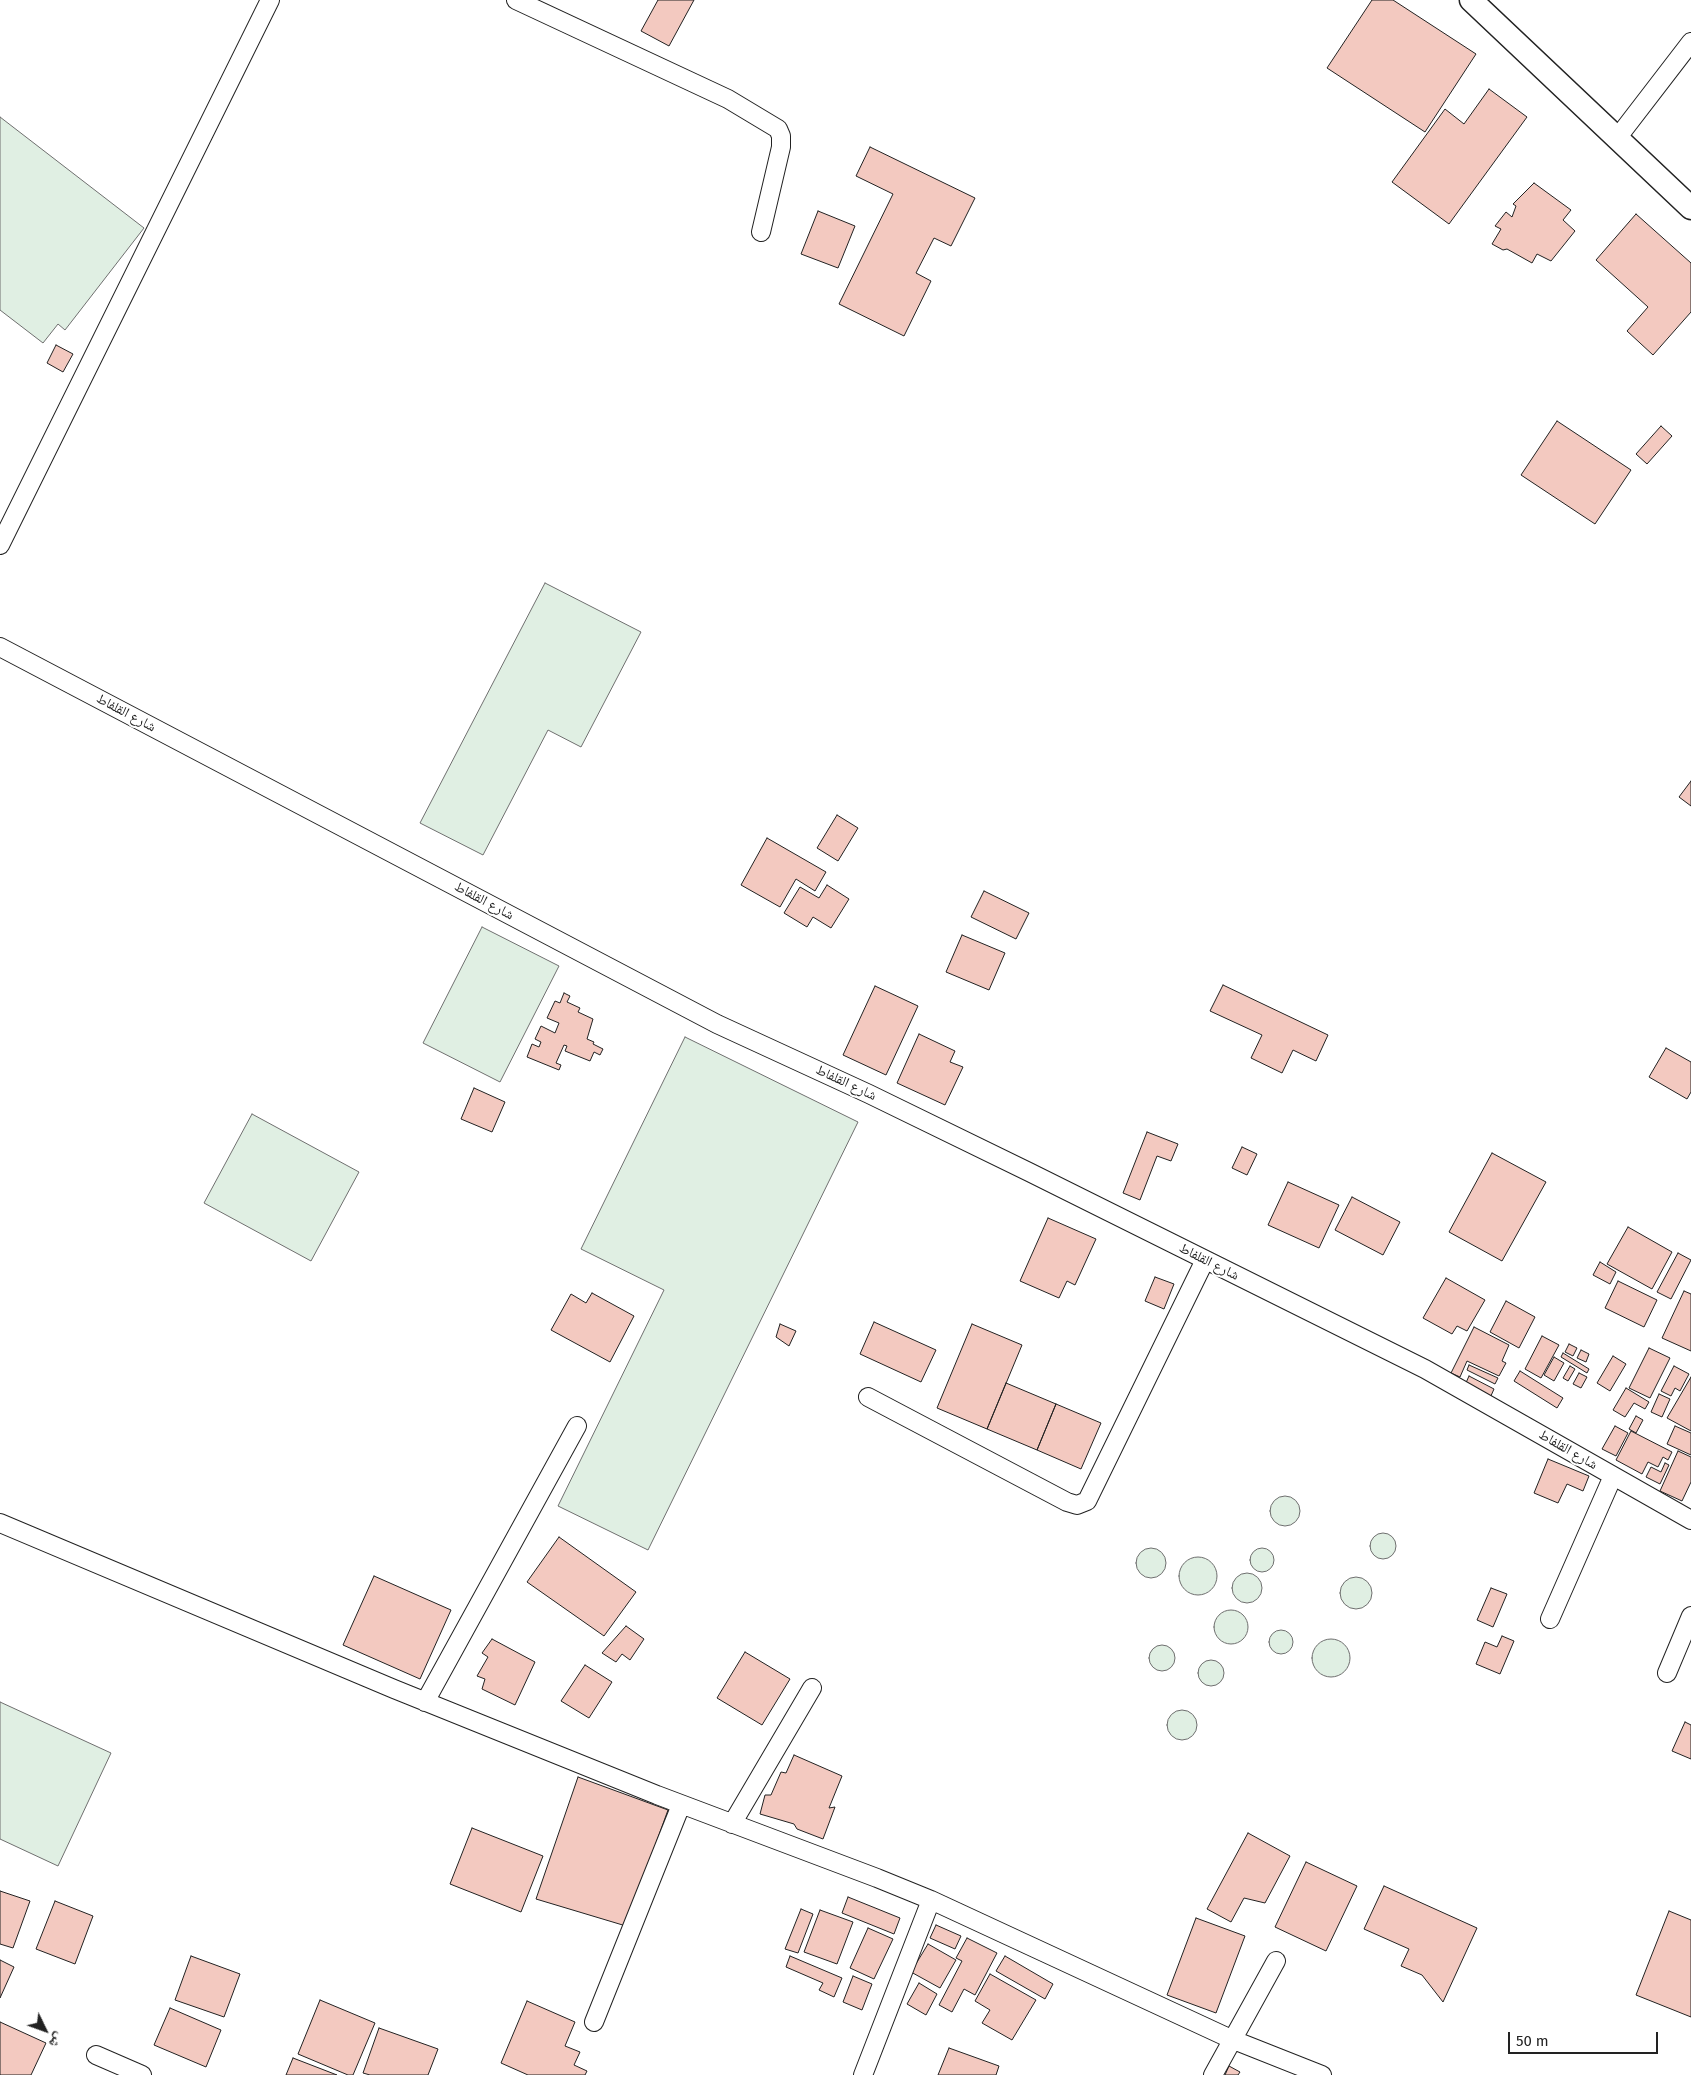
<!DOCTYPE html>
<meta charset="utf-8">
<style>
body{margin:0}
#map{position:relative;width:1691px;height:2075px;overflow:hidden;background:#fff;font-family:"Fira Sans","Noto Naskh Arabic",sans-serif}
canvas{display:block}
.north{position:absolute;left:20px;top:2005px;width:50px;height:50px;-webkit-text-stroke:4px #fff;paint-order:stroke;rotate:132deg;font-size:14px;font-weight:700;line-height:20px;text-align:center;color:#222}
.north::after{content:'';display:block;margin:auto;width:18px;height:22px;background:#222;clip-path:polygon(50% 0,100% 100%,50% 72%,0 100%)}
.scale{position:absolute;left:1508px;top:2032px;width:150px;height:22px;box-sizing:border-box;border:2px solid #222;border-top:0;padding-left:6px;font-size:15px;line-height:18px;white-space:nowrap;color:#222;-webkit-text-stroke:4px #fff;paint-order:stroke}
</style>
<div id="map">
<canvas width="1691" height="2075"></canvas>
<div class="north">ش</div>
<div class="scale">50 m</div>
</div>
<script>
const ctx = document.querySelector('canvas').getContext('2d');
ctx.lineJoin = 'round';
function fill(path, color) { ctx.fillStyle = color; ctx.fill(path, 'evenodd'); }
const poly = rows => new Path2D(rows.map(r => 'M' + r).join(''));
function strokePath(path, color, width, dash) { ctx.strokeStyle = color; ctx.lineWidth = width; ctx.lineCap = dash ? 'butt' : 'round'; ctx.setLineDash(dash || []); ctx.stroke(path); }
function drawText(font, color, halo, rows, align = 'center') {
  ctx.font = font + ' "Fira Sans","Noto Naskh Arabic",sans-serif'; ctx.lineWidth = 4; ctx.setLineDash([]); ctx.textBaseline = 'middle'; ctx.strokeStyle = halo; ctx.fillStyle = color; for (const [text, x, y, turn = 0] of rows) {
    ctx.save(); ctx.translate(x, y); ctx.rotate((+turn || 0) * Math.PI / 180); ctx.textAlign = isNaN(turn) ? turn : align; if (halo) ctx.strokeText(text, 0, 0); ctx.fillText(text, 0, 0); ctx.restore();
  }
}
const green = poly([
 [0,117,144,228,65,330,58,324,43,343,0,310,0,117],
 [545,583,641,632,581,747,548,730,483,855,420,823,545,583],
 [482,927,559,966,500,1082,423,1043,482,927],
 [685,1037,858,1122,648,1550,558,1506,664,1290,581,1249,685,1037],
 [252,1114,359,1172,311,1261,204,1203,252,1114],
 '1270 1511a15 15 0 1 1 30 0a15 15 0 1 1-30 0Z',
 '1370 1546a13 13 0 1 1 26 0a13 13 0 1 1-26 0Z',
 '1136 1563a15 15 0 1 1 30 0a15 15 0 1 1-30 0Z',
 '1250 1560a12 12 0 1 1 24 0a12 12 0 1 1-24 0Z',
 '1179 1576a19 19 0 1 1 38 0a19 19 0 1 1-38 0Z',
 '1232 1588a15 15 0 1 1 30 0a15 15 0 1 1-30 0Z',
 '1340 1593a16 16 0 1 1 32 0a16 16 0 1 1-32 0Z',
 '1214 1627a17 17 0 1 1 34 0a17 17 0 1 1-34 0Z',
 '1269 1642a12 12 0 1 1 24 0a12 12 0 1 1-24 0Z',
 '1312 1658a19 19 0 1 1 38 0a19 19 0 1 1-38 0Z',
 '1149 1658a13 13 0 1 1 26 0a13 13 0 1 1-26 0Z',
 '1198 1673a13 13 0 1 1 26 0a13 13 0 1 1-26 0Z',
 [0,1702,111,1753,58,1866,0,1839,0,1702],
 '1167 1725a15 15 0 1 1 30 0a15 15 0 1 1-30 0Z'
]);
fill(green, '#e0efe3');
strokePath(green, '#6f6f6f', 1);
const building = poly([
 [658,0,694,0,669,46,641,31,658,0],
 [1372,0,1393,0,1476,54,1425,132,1327,68,1372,0],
 [1489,89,1527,117,1449,224,1392,182,1445,109,1464,124,1489,89],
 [870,147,975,198,951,246,934,238,916,273,931,281,904,336,839,304,893,194,856,176,870,147],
 [1534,183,1571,210,1563,220,1575,231,1551,261,1537,254,1532,263,1507,249,1503,250,1492,244,1501,229,1495,226,1506,212,1512,217,1516,206,1513,204,1534,183],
 [818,211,855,226,838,268,801,254,818,211],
 [1636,214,1691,263,1691,312,1653,355,1627,331,1648,307,1596,260,1636,214],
 [56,345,73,354,63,372,47,363,56,345],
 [1557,421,1631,470,1595,524,1521,475,1557,421],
 [1661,426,1672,436,1647,464,1636,454,1661,426],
 [1691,781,1691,806,1679,797,1691,781],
 [837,815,858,828,838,861,817,848,837,815],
 [767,838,826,872,815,891,796,879,780,907,741,885,767,838],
 [827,885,849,899,831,928,813,917,807,927,784,913,800,887,819,898,827,885],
 [984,891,1029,913,1016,939,971,917,984,891],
 [962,935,1005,953,989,990,946,972,962,935],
 [1223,985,1328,1035,1316,1061,1293,1050,1282,1073,1251,1058,1262,1035,1210,1011,1223,985],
 [875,986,918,1006,886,1075,843,1055,875,986],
 [564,993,570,996,567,1002,580,1008,578,1012,593,1019,587,1039,594,1042,593,1044,603,1049,600,1055,594,1052,590,1061,565,1051,567,1046,564,1045,556,1063,561,1065,559,1070,527,1057,532,1044,539,1047,541,1042,535,1039,541,1026,555,1033,559,1023,547,1018,555,1001,560,1003,564,993],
 [919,1034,955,1051,950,1062,963,1067,945,1105,897,1083,919,1034],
 [1666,1048,1691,1062,1691,1092,1687,1099,1649,1077,1666,1048],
 [474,1088,505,1102,492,1132,461,1119,474,1088],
 [1147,1132,1178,1144,1171,1161,1157,1156,1140,1200,1123,1193,1147,1132],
 [1242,1147,1257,1154,1247,1175,1232,1168,1242,1147],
 [1492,1153,1546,1182,1502,1261,1449,1232,1492,1153],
 [1288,1182,1339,1205,1319,1248,1268,1225,1288,1182],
 [1352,1197,1400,1222,1383,1255,1335,1230,1352,1197],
 [1048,1218,1096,1239,1075,1285,1067,1281,1059,1298,1020,1281,1048,1218],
 [1628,1227,1672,1252,1652,1289,1607,1264,1628,1227],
 [1678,1253,1691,1260,1671,1299,1657,1292,1678,1253],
 [1600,1262,1616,1272,1610,1284,1593,1275,1600,1262],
 [1155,1277,1174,1284,1164,1309,1145,1301,1155,1277],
 [1446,1278,1485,1300,1467,1331,1457,1326,1452,1334,1423,1318,1446,1278],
 [1618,1281,1657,1300,1644,1327,1605,1308,1618,1281],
 [1684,1291,1691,1294,1691,1351,1662,1338,1684,1291],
 [592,1293,634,1316,610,1362,551,1330,571,1294,586,1303,592,1293],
 [1506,1301,1535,1317,1519,1348,1490,1332,1506,1301],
 [874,1322,936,1350,921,1382,860,1354,874,1322],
 [780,1324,796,1331,789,1346,776,1337,780,1324],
 [972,1324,1022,1345,987,1429,937,1408,972,1324],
 [1474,1327,1509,1345,1502,1361,1506,1363,1499,1376,1467,1361,1460,1377,1451,1373,1474,1327],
 [1542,1336,1559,1345,1541,1378,1525,1369,1542,1336],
 [1569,1344,1577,1348,1573,1356,1565,1352,1569,1344],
 [1649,1348,1670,1358,1650,1398,1629,1388,1649,1348],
 [1581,1350,1589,1354,1586,1362,1577,1358,1581,1350],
 [1563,1353,1589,1369,1587,1373,1561,1357,1563,1353],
 [1613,1356,1626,1364,1610,1391,1597,1383,1613,1356],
 [1554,1357,1564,1363,1554,1381,1544,1375,1554,1357],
 [1469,1365,1498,1378,1495,1384,1467,1370,1469,1365],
 [1570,1366,1575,1369,1568,1381,1563,1378,1570,1366],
 [1674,1366,1689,1374,1680,1391,1675,1388,1671,1396,1661,1391,1674,1366],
 [1520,1371,1563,1398,1557,1408,1514,1381,1520,1371],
 [1579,1373,1587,1377,1581,1388,1573,1384,1579,1373],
 [1469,1376,1494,1389,1490,1398,1465,1385,1469,1376],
 [1691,1377,1691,1431,1667,1418,1691,1377],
 [1006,1383,1056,1404,1037,1450,987,1429,1006,1383],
 [1626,1388,1649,1402,1645,1409,1634,1403,1625,1417,1613,1410,1626,1388],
 [1659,1394,1670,1399,1662,1417,1651,1412,1659,1394],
 [1056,1404,1101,1423,1081,1469,1037,1450,1056,1404],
 [1636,1416,1643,1420,1636,1433,1629,1429,1636,1416],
 [1615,1426,1628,1433,1616,1456,1602,1449,1615,1426],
 [1675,1426,1691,1433,1691,1455,1667,1444,1675,1426],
 [1631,1431,1672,1452,1668,1460,1663,1457,1658,1467,1648,1462,1642,1474,1616,1460,1631,1431],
 [1678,1451,1691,1457,1691,1482,1682,1501,1660,1491,1678,1451],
 [1548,1459,1589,1476,1583,1491,1567,1484,1558,1503,1534,1493,1548,1459],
 [1665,1463,1669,1465,1660,1484,1646,1477,1651,1467,1661,1472,1665,1463],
 [559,1537,636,1592,604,1636,527,1582,559,1537],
 [374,1576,451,1610,420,1679,343,1645,374,1576],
 [1491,1588,1507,1594,1493,1627,1477,1620,1491,1588],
 [626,1626,644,1639,630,1660,622,1654,616,1662,602,1653,626,1626],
 [1502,1636,1514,1641,1500,1674,1476,1664,1485,1642,1497,1647,1502,1636],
 [492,1639,535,1662,515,1705,482,1689,485,1679,477,1676,488,1657,482,1653,492,1639],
 [745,1652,790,1679,762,1725,717,1698,745,1652],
 [585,1665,612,1682,589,1718,561,1701,585,1665],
 [1685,1722,1691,1725,1691,1759,1672,1751,1685,1722],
 [794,1755,842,1776,829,1808,835,1807,823,1839,797,1829,794,1824,760,1814,765,1795,771,1795,781,1772,786,1773,794,1755],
 [578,1777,668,1810,626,1926,536,1899,578,1777],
 [472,1828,543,1856,521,1912,450,1884,472,1828],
 [1248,1833,1290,1856,1265,1903,1244,1898,1231,1922,1207,1909,1248,1833],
 [1306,1862,1357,1886,1326,1951,1275,1927,1306,1862],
 [1384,1886,1477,1928,1443,2002,1422,1975,1401,1966,1409,1949,1364,1929,1384,1886],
 [0,1891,30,1901,13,1948,0,1944,0,1891],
 [848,1897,900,1918,894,1934,842,1913,848,1897],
 [55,1901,93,1916,75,1964,36,1949,55,1901],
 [801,1909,813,1914,798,1953,785,1949,801,1909],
 [820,1910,853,1922,837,1964,804,1952,820,1910],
 [1669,1911,1691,1920,1691,2017,1636,1995,1669,1911],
 [1196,1918,1245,1936,1216,2013,1167,1995,1196,1918],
 [936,1925,961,1936,955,1949,930,1938,936,1925],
 [868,1928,893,1939,874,1979,850,1968,868,1928],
 [967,1938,997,1953,975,1995,964,1989,952,2012,939,2005,962,1961,956,1958,967,1938],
 [928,1944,956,1960,940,1988,911,1972,928,1944],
 [191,1956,240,1974,224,2017,175,2000,191,1956],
 [790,1956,842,1978,834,1997,819,1990,823,1983,786,1967,790,1956],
 [1005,1956,1053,1984,1045,1999,996,1971,1005,1956],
 [0,1960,14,1967,0,1998,0,1960],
 [990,1974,1036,2000,1012,2040,982,2023,990,2010,975,2001,990,1974],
 [853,1976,872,1984,862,2010,843,2002,853,1976],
 [919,1983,937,1994,926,2015,907,2004,919,1983],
 [320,2000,375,2023,353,2075,348,2075,298,2054,320,2000],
 [527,2001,575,2022,565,2046,580,2052,574,2065,587,2071,585,2075,528,2075,501,2063,527,2001],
 [170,2008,221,2030,206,2067,154,2045,170,2008],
 [0,2022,46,2043,31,2075,0,2075,0,2022],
 [379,2028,438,2049,428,2075,370,2075,363,2073,379,2028],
 [949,2048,999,2066,996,2075,938,2075,949,2048],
 [293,2058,337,2075,286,2075,293,2058],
 [1229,2066,1240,2072,1238,2075,1225,2075,1229,2066]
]);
fill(building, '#f3c9c0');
strokePath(building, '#222', 1);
const minor = poly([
 [516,0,728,99,778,129,781,136,781,147,761,232],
 [1618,137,1691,42],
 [0,545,270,0],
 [0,647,717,1024,869,1094,1029,1172,1425,1369,1691,1520],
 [868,1397,1067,1502,1077,1505,1087,1501,1205,1260],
 [0,1523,394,1689,657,1795,877,1878,931,1900,1231,2039,1322,2075],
 [1550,1619,1613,1476],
 [1667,1673,1691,1616],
 [425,1702,577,1426],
 [732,1824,812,1688],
 [594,2022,681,1805],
 [96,2055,142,2075],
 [863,2075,931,1900],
 [1213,2075,1276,1961]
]);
const tertiary = poly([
 [1471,0,1691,208]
]);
strokePath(minor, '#222', 20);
strokePath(tertiary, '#222', 25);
strokePath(minor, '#fff', 18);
strokePath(tertiary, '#fff', 22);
drawText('14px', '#222', '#fff', [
 ["شارع القلفاط",126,713,28],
 ["شارع القلفاط",484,901,28],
 ["شارع القلفاط",846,1083,25],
 ["شارع القلفاط",1209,1262,27],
 ["شارع القلفاط",1568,1450,30]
]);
</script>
